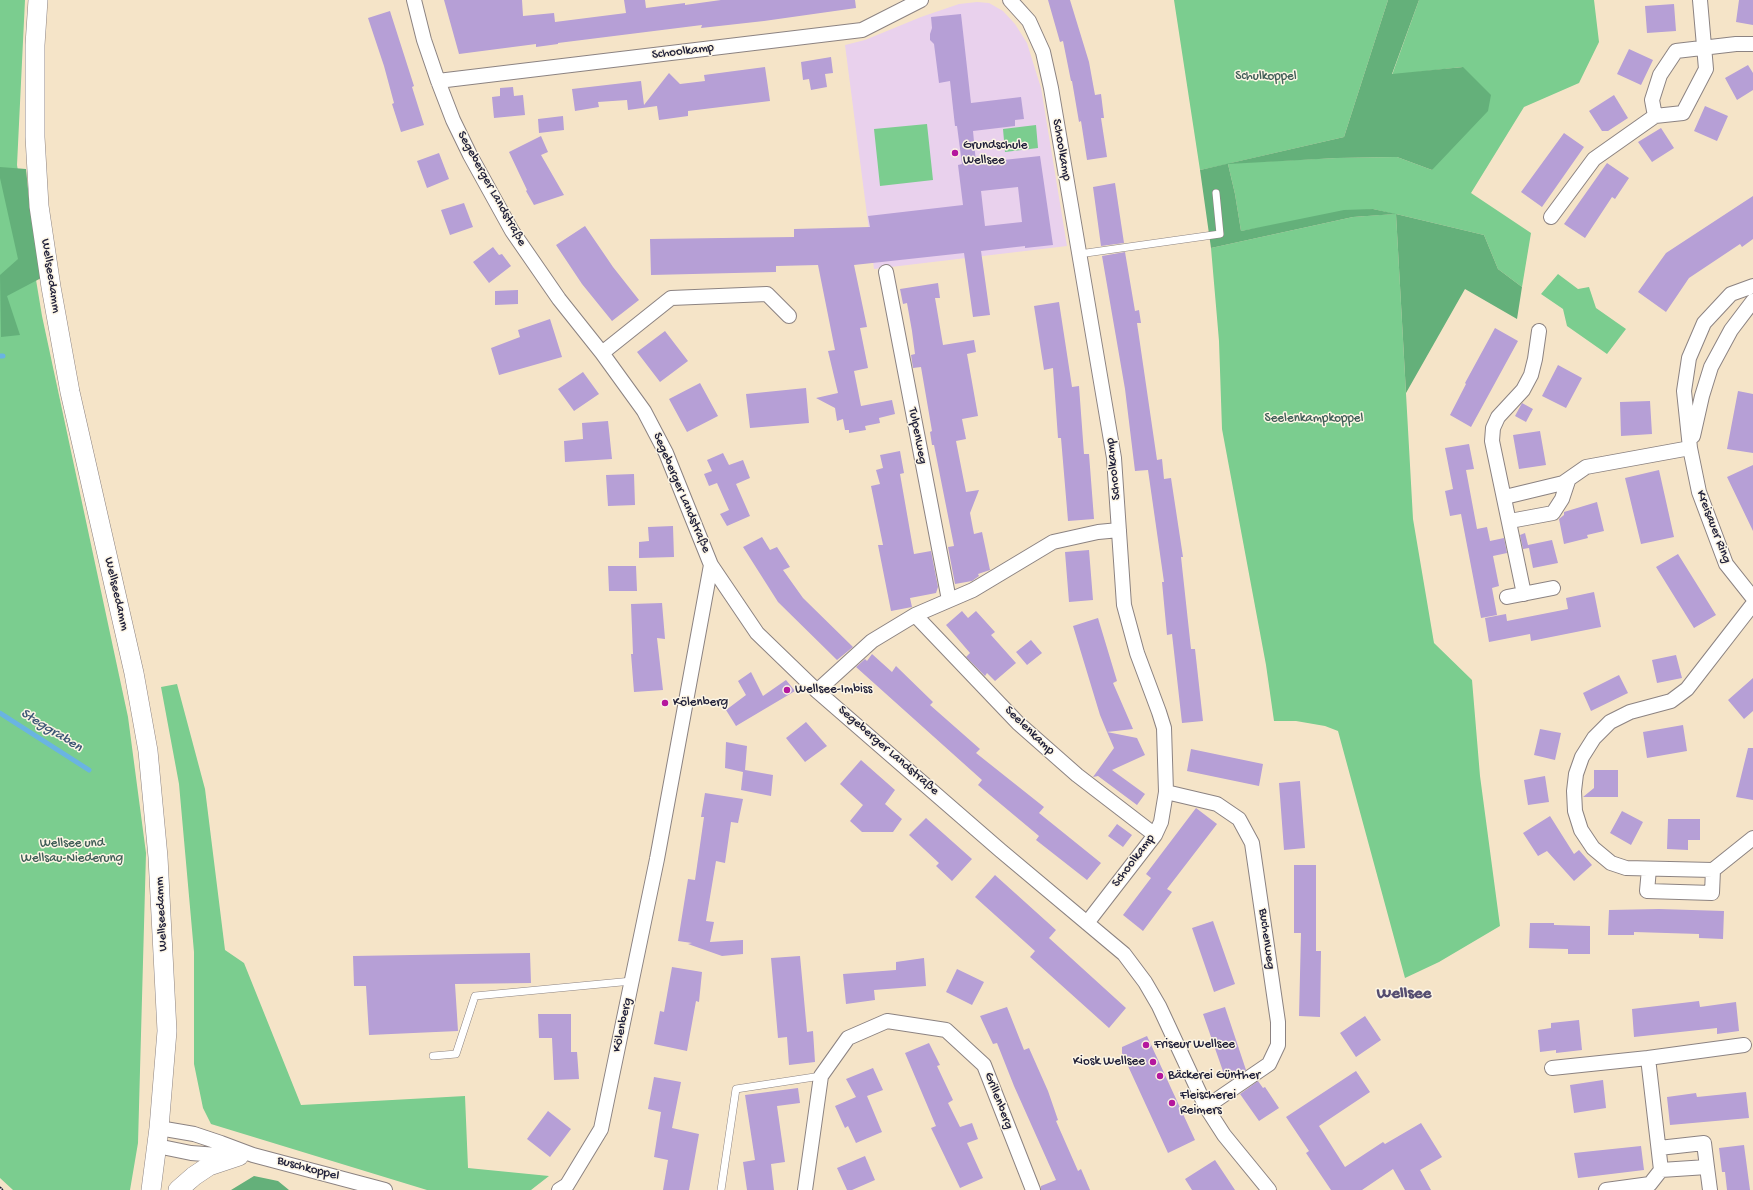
<!DOCTYPE html>
<meta charset="utf-8">
<style>
body{margin:0}
canvas{display:block;background:#f5e4c8}
</style>
<canvas width="1753" height="1190"></canvas>
<script>
const ctx = document.querySelector('canvas').getContext('2d');
ctx.lineJoin = 'round';
function fill(path, color) { ctx.fillStyle = color; ctx.fill(path, 'evenodd'); }
const poly = rows => new Path2D(rows.map(r => 'M' + r).join(''));
function strokePath(path, color, width, dash) { ctx.strokeStyle = color; ctx.lineWidth = width; ctx.lineCap = dash ? 'butt' : 'round'; ctx.setLineDash(dash || []); ctx.stroke(path); }
function drawText(font, color, halo, rows, align = 'center') {
  ctx.font = font + ' "Gochi Hand",sans-serif'; ctx.lineWidth = 3; ctx.setLineDash([]); ctx.textBaseline = 'middle'; ctx.strokeStyle = halo; ctx.fillStyle = color; for (const [text, x, y, turn = 0] of rows) {
    ctx.save(); ctx.translate(x, y); ctx.rotate((+turn || 0) * Math.PI / 180); ctx.textAlign = isNaN(turn) ? turn : align; if (halo) ctx.strokeText(text, 0, 0); ctx.fillText(text, 0, 0); ctx.restore();
  }
}
fill(poly([
 [977,2,989,3,1003,11,1015,24,1027,43,1041,88,1067,246,874,269,845,45,865,40,921,17,959,4]
]), '#e9d1ed');
fill(poly([
 [0,0,25,0,17,165,42,316,128,717,146,853,138,1143,130,1190,13,1190,0,1178],
 [1174,0,1388,0,1344,137,1231,163,1337,158,1397,157,1432,170,1462,67,1392,75,1419,0,1594,0,1599,42,1579,83,1524,107,1471,193,1531,233,1522,287,1498,269,1484,235,1396,214,1413,519,1434,643,1472,680,1480,776,1500,926,1439,962,1405,978,1338,731,1325,726,1296,721,1274,721,1266,665,1222,429,1219,341,1211,248,1353,217,1394,214,1373,209,1241,231,1235,194,1228,164,1200,170],
 [927,124,933,180,880,186,874,129],
 [1036,125,1038,148,1005,152,1003,129],
 [1558,274,1578,289,1589,287,1596,308,1626,329,1607,354,1567,326,1563,309,1541,294],
 [177,684,205,789,225,950,244,963,301,1105,465,1096,468,1168,549,1176,531,1190,427,1190,211,1124,203,1108,194,1064,194,952,179,784,161,687]
]), '#7bcd8f');
fill(poly([
 [1388,0,1419,0,1392,74,1463,67,1491,95,1488,111,1432,170,1397,157,1337,158,1228,164,1235,194,1241,231,1344,210,1373,209,1396,214,1484,235,1498,269,1522,287,1517,319,1465,289,1406,393,1396,214,1353,217,1211,248,1200,170,1344,137],
 [0,167,26,169,30,209,45,276,7,296,20,335,1,337,0,275,18,259,0,178],
 [254,1176,278,1181,289,1190,231,1190]
]), '#64b07a');
strokePath(poly([
 [0,356,3,356],
 [0,713,89,770]
]), '#6ab4e2', 5);
fill(poly([
 [444,0,522,0,523,16,554,13,555,22,626,13,624,0,645,0,646,8,685,3,685,5,721,0,855,0,856,8,764,21,701,28,702,25,558,43,558,44,536,47,536,44,459,54],
 [1048,0,1070,0,1089,62,1095,95,1101,94,1104,118,1101,118,1107,157,1087,160,1081,121,1079,122,1072,81,1071,81,1063,41,1060,42],
 [1739,0,1753,0,1753,25,1736,22],
 [1674,4,1676,31,1647,33,1645,6],
 [390,11,414,86,412,87,424,125,401,132,392,104,394,103,384,66,368,18],
 [961,14,971,103,1021,97,1024,119,1015,120,1015,126,973,131,976,163,1040,156,1053,245,1025,248,1025,246,981,251,990,315,973,317,964,253,854,265,867,327,860,328,868,368,854,371,861,406,892,400,895,414,879,418,880,423,865,426,866,430,849,433,849,430,845,430,843,419,837,421,835,408,816,398,838,393,828,351,835,350,818,265,776,266,776,272,651,275,650,239,794,237,794,229,870,227,868,216,963,205,958,165,962,164,957,126,955,126,950,81,939,83,934,44,930,40,930,34,932,28,931,17],
 [1018,187,1022,222,985,226,981,191],
 [1629,49,1653,60,1641,85,1617,74],
 [831,57,833,73,825,74,827,87,811,90,809,79,803,80,801,62],
 [1748,65,1753,73,1753,90,1737,100,1725,78],
 [765,67,770,101,688,111,688,116,659,120,657,106,628,110,627,100,598,102,599,107,575,111,572,89,641,81,644,105,669,73,680,84,705,81,704,75],
 [513,87,514,96,523,95,525,115,494,118,492,97,500,96,500,88],
 [1614,95,1628,118,1608,131,1602,131,1589,111],
 [1705,106,1728,116,1717,141,1694,131],
 [563,116,564,130,539,133,538,119],
 [1661,128,1674,148,1652,162,1638,142],
 [1564,133,1584,147,1542,207,1521,192],
 [541,136,548,152,541,155,564,195,534,205,526,191,527,190,509,152],
 [439,153,449,179,427,188,417,161],
 [1607,163,1629,178,1615,199,1612,197,1585,238,1564,224],
 [1115,183,1124,243,1101,246,1093,187],
 [1753,196,1753,239,1742,247,1740,244,1689,278,1666,312,1638,292,1666,253],
 [464,203,473,227,450,235,441,210],
 [585,226,613,267,639,300,612,321,582,284,556,245],
 [493,247,499,255,502,254,511,266,489,283,473,262],
 [1125,252,1135,311,1139,310,1141,323,1137,323,1157,460,1162,459,1164,479,1171,478,1183,557,1181,557,1191,649,1195,649,1203,721,1182,723,1172,634,1167,635,1162,582,1164,582,1148,470,1135,471,1125,389,1102,256],
 [938,283,940,298,935,298,943,345,974,340,976,352,967,354,978,416,962,419,966,439,956,441,966,492,979,490,970,513,974,534,982,532,990,570,978,574,979,576,972,581,955,584,948,547,954,546,950,526,934,445,932,445,930,432,932,431,921,367,913,368,911,355,915,354,912,331,907,303,903,304,900,289],
 [518,290,518,304,495,305,495,291],
 [1059,302,1072,387,1079,386,1084,454,1089,454,1094,519,1068,521,1061,438,1058,438,1053,368,1044,370,1034,306],
 [550,319,562,357,499,375,491,348,520,337,518,330],
 [1495,328,1518,341,1471,427,1450,415,1466,384,1465,383],
 [665,331,688,361,660,382,637,352],
 [1558,365,1582,378,1566,408,1542,396],
 [583,372,599,394,574,411,558,389],
 [700,383,718,416,687,432,669,399],
 [806,388,809,423,750,428,746,394],
 [1738,391,1753,394,1753,453,1727,449],
 [1650,401,1652,434,1621,436,1620,402],
 [1522,403,1533,409,1526,422,1515,416],
 [608,421,612,459,565,462,564,441,583,439,582,423],
 [1540,431,1546,465,1519,469,1513,435],
 [1469,444,1474,469,1466,470,1477,529,1487,527,1490,541,1504,538,1507,553,1493,556,1499,586,1492,588,1497,615,1481,618,1461,514,1450,516,1445,491,1453,489,1445,448],
 [900,451,904,473,900,474,914,554,931,551,938,587,936,593,910,598,912,607,891,611,878,545,883,545,871,486,880,484,876,470,883,468,880,455],
 [723,453,729,465,743,460,750,478,736,484,750,516,727,526,720,514,729,510,717,483,709,486,704,474,712,471,707,460],
 [1753,465,1753,531,1727,477],
 [1659,470,1674,537,1641,544,1625,478],
 [634,474,635,505,608,506,606,475],
 [1597,502,1604,531,1587,535,1588,538,1564,544,1559,519,1564,515,1564,512],
 [673,526,674,557,639,558,639,542,649,541,648,527],
 [1525,533,1528,545,1552,540,1558,563,1533,568,1529,548,1523,549,1520,535],
 [762,537,770,550,777,547,790,567,783,570,803,598,853,647,837,660,778,602,743,547],
 [1089,550,1093,600,1069,602,1065,552],
 [1678,554,1716,615,1694,628,1656,567],
 [608,566,636,566,637,591,609,591],
 [1594,592,1601,627,1531,641,1530,634,1489,642,1485,618,1506,614,1507,621,1568,609,1566,598],
 [662,603,665,639,657,638,663,690,634,692,631,654,633,654,631,604],
 [962,611,968,618,976,611,995,632,991,635,1016,663,995,681,987,673,985,676,966,657,970,653,946,625],
 [1098,618,1117,681,1113,683,1133,729,1107,732,1100,715,1073,626],
 [1031,640,1042,653,1027,665,1016,652],
 [872,654,892,672,896,666,933,702,930,705,980,749,976,753,1044,807,1039,813,1101,863,1087,880,1036,840,1039,836,978,785,982,780,856,667,865,659,867,661],
 [1676,655,1682,678,1657,683,1652,660],
 [751,672,763,696,786,680,795,691,736,726,726,710,746,695,738,681],
 [1619,675,1628,693,1591,711,1583,693],
 [1753,678,1753,711,1744,719,1728,700],
 [806,722,827,746,805,762,786,738],
 [1683,725,1687,751,1647,758,1643,732],
 [1540,729,1561,733,1555,760,1534,755],
 [1107,732,1137,738,1145,755,1112,770,1145,794,1137,805,1098,776,1093,777,1114,748],
 [726,742,747,746,745,770,773,775,771,796,741,790,743,772,725,768],
 [1748,748,1753,748,1753,800,1736,797],
 [1191,749,1263,764,1259,786,1187,771],
 [861,760,895,790,885,804,902,819,893,832,862,832,850,821,863,805,840,784],
 [1594,770,1618,770,1618,797,1583,797,1594,788],
 [1545,776,1549,802,1528,805,1524,780],
 [1300,781,1305,848,1284,850,1279,783],
 [705,793,743,799,738,823,731,822,725,863,716,861,706,921,714,922,710,942,743,940,743,954,722,956,688,944,692,943,678,941,688,879,695,880,704,817,701,817],
 [1196,808,1217,824,1167,889,1172,892,1143,931,1123,915,1151,878,1146,874],
 [1622,811,1643,822,1631,845,1610,833],
 [1550,816,1574,854,1579,850,1592,865,1574,881,1547,851,1538,856,1523,833],
 [926,818,972,859,952,881,936,866,939,863,909,835],
 [1668,819,1700,819,1700,840,1688,840,1688,850,1667,849],
 [1117,824,1132,835,1123,847,1108,836],
 [1294,865,1316,865,1316,951,1321,951,1320,1017,1299,1016,1301,933,1294,933],
 [995,875,1056,930,1049,938,1126,1008,1109,1028,1030,957,1035,951,975,897],
 [1659,909,1724,911,1723,939,1699,938,1699,934,1634,932,1634,935,1608,935,1609,910],
 [1213,921,1235,984,1214,992,1192,928],
 [1530,923,1554,923,1554,925,1590,926,1590,954,1568,954,1568,949,1529,948],
 [530,953,531,983,455,984,458,1031,369,1035,366,986,354,986,353,956],
 [800,956,807,1032,813,1031,815,1062,789,1065,787,1037,778,1038,771,958],
 [924,958,926,986,874,990,875,1000,846,1004,843,974,896,970,896,962],
 [672,967,702,972,699,1002,696,1001,687,1051,654,1044,660,1011,664,1012],
 [957,969,984,982,972,1005,946,992],
 [1699,1001,1700,1007,1736,1002,1739,1031,1717,1034,1717,1028,1634,1037,1632,1009],
 [1007,1007,1024,1050,1029,1048,1048,1091,1058,1120,1056,1121,1078,1171,1081,1169,1090,1190,1041,1190,1041,1186,1056,1180,1014,1086,997,1043,993,1044,980,1016],
 [1225,1007,1246,1070,1231,1080,1228,1076,1225,1077,1203,1014],
 [538,1014,571,1014,571,1052,577,1052,579,1079,554,1080,552,1038,539,1038],
 [1365,1016,1381,1040,1356,1057,1340,1033],
 [1579,1020,1582,1050,1556,1053,1556,1050,1540,1052,1538,1030,1551,1028,1551,1023],
 [1147,1036,1195,1140,1168,1153,1122,1053,1122,1047],
 [929,1043,940,1065,937,1066,953,1100,948,1103,960,1127,972,1123,978,1139,967,1143,983,1178,960,1188,931,1128,936,1126,905,1053],
 [873,1068,883,1090,867,1096,882,1132,856,1143,848,1126,845,1128,835,1106,856,1097,846,1079],
 [1356,1071,1370,1092,1319,1126,1345,1167,1383,1142,1385,1144,1421,1123,1442,1157,1420,1170,1431,1190,1405,1190,1393,1169,1362,1190,1331,1190,1306,1153,1309,1151,1286,1117],
 [654,1077,681,1082,672,1128,699,1134,689,1190,663,1190,668,1160,654,1157,661,1112,648,1109],
 [1603,1080,1606,1108,1574,1113,1570,1085],
 [1258,1081,1263,1088,1265,1087,1279,1108,1259,1121,1240,1094],
 [798,1088,800,1103,777,1106,785,1162,771,1164,774,1190,747,1190,743,1162,755,1160,745,1095],
 [1746,1092,1749,1118,1670,1125,1667,1097,1696,1093,1697,1097],
 [548,1111,571,1129,550,1157,527,1139],
 [1744,1145,1750,1190,1727,1190,1725,1172,1722,1172,1719,1148],
 [1641,1146,1644,1170,1578,1178,1574,1153],
 [865,1156,875,1180,852,1190,847,1190,837,1168],
 [1215,1160,1235,1190,1192,1190,1185,1179]
]), '#b69fd6');
const service = poly([
 [1079,254,1220,234,1216,193],
 [433,1056,456,1054,475,996,632,981],
 [721,1190,736,1089,821,1076]
]);
const minor = poly([
 [414,0,424,40,438,81,453,120,470,155,512,231,559,299,602,353,644,411,666,453,711,565,757,633,817,691,1000,850,1124,954,1145,982,1159,1006,1206,1107,1224,1135,1269,1190],
 [1010,0,1029,21,1043,52,1051,88,1114,458,1124,605,1137,653,1159,712,1164,728,1166,792,1161,822,1155,835,1087,923],
 [438,81,862,30,921,0],
 [1655,116,1683,113,1706,69,1700,0],
 [1551,217,1594,159,1655,116,1652,100,1660,75,1676,51,1736,44,1753,44],
 [886,272,949,600],
 [1753,286,1731,294,1704,323,1689,358,1684,391,1690,448,1699,492,1726,564,1753,598],
 [602,353,671,298,767,294,789,316],
 [1693,436,1702,396,1711,367,1731,330,1753,301],
 [1505,497,1563,483,1586,467,1690,448],
 [1510,521,1553,513,1562,499,1568,481],
 [1524,594,1492,441,1493,428,1498,417,1523,390,1531,375,1535,359,1539,331],
 [1507,597,1553,588],
 [1753,604,1687,689,1671,701,1630,712,1610,722,1594,738,1582,757,1576,774,1574,791,1575,811,1581,830,1593,848,1611,863,1626,868,1713,870,1753,838],
 [915,615,1018,723,1077,775,1155,835],
 [817,691,872,641,915,615,973,590,1053,542,1098,532,1119,530],
 [1166,792,1217,804,1239,819,1252,843,1278,1022,1278,1045,1269,1064,1206,1107],
 [1649,869,1647,891,1712,893,1713,870],
 [1552,1068,1648,1058],
 [159,1128,194,1134,221,1143,253,1155,385,1190],
 [157,1146,191,1153,231,1156],
 [1659,1148,1704,1143,1707,1167],
 [559,1190,567,1185,601,1129,657,859,711,565],
 [805,1190,821,1076,848,1038,887,1021,946,1030,984,1065,1033,1190],
 [1606,1190,1650,1184,1661,1170],
 [1710,1190,1707,1167,1661,1170,1648,1058,1744,1045]
]);
const secondary = poly([
 [38,0,35,45,35,137,39,206,51,287,70,392,134,673,148,751,158,857,167,1031,159,1128,151,1190],
 [178,1190,194,1176,209,1166,239,1156]
]);
strokePath(service, '#8c8382', 8);
strokePath(minor, '#8c8382', 16);
strokePath(secondary, '#8c8382', 20);
strokePath(service, '#fff', 7);
strokePath(minor, '#fff', 14);
strokePath(secondary, '#fff', 19);
const rail = poly([
 [0,1189,1,1190]
]);
strokePath(rail, '#22223b', 4.5);
strokePath(rail, '#fcf5e5', 3, [9]);
for (const [x, y, r, color] of [
 [955,153,4,"#b5179e"],
 [787,690,4,"#b5179e"],
 [665,703,4,"#b5179e"],
 [1146,1045,4,"#b5179e"],
 [1153,1062,4,"#b5179e"],
 [1160,1076,4,"#b5179e"],
 [1172,1103,4,"#b5179e"]
]) { const dot = new Path2D(); dot.arc(x, y, r, 0, 2 * Math.PI); ctx.fillStyle = color; ctx.fill(dot); strokePath(dot, '#fcf5e5', 1.5); }
drawText('13px', '#22223b', '#fcf5e5', [
 ["Schoolkamp",683,52,-7],
 ["Schoolkamp",1061,150,80],
 ["Segeberger Landstraße",491,189,61],
 ["Wellseedamm",50,276,81],
 ["Tulpenweg",917,436,79],
 ["Schoolkamp",1114,469,-96],
 ["Segeberger Landstraße",681,493,67],
 ["Kreisauer Ring",1713,527,69],
 ["Wellseedamm",116,594,77],
 ["Seelenkamp",1029,731,44],
 ["Segeberger Landstraße",888,751,41],
 ["Schoolkamp",1134,861,-53],
 ["Wellseedamm",162,914,-93],
 ["Buchenweg",1266,939,82],
 ["Kölenberg",623,1025,-78],
 ["Grillenberg",998,1101,69],
 ["Buschkoppel",308,1169,15]
]);
drawText('13px', '#415e58', '#fcf5e5', [
 ["Schulkoppel",1266,77],
 ["Seelenkampkoppel",1314,419],
 ["Wellsee und",72,844],
 ["Wellsau-Niederung",72,859]
]);
drawText('13px', '#22223b', '#fcf5e5', [
 ["Grundschule",963,146],
 ["Wellsee",963,161],
 ["Wellsee-Imbiss",795,690],
 ["Kölenberg",673,703],
 ["Friseur Wellsee",1154,1045],
 ["Kiosk Wellsee",1145,1062,"right"],
 ["Bäckerei Günther",1168,1076],
 ["Fleischerei",1180,1096],
 ["Reimers",1180,1111]
], 'left');
drawText('italic 14px', '#3b5575', '#fcf5e5', [
 ["Steggraben",51,731,32]
]);
drawText('bold 17px', '#564e71', '#fcf5e5', [
 ["Wellsee",1404,994]
]);
</script>
